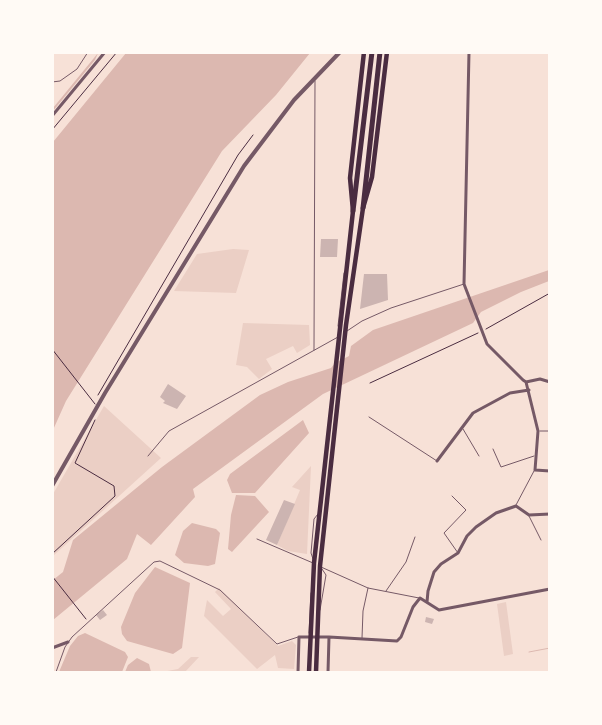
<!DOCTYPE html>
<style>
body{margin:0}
#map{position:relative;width:602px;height:725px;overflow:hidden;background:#f7e1d7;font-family:Georgia,serif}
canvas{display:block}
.frame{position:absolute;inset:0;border:54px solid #fffaf5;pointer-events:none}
</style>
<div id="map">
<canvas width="602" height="725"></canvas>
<div class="frame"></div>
</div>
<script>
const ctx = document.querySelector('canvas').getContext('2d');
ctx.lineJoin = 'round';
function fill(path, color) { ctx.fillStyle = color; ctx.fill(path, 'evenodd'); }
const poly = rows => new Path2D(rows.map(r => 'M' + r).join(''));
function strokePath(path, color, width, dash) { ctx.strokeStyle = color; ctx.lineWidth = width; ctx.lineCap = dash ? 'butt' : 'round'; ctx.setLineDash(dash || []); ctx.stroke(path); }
fill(poly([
 [233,249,249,250,236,293,174,291,197,254],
 [243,323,309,325,310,345,297,353,293,346,266,359,272,369,259,379,247,367,236,365],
 [104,406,161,458,53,556,53,494],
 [311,466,307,554,288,551,277,545,300,490,292,487],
 [219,588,278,646,292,641,296,645,294,669,278,668,275,655,257,669,204,616,207,600,223,616,231,609,215,592],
 [506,602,513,654,504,656,497,604],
 [191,657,199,657,185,672,162,672,178,669]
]), '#ebcfc5');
fill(poly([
 [98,53,95,60,53,111,53,108],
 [126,53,310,53,276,95,222,151,66,401,53,430,53,142],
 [549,270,549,281,521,292,481,312,473,323,323,394,193,489,195,497,151,545,137,534,127,559,53,620,53,580,63,572,73,540,162,467,260,395,288,382,331,368,335,363,349,356,351,346,373,330],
 [303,420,309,433,255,493,232,493,227,480,230,474],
 [236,495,255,496,269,512,232,552,228,549,231,515],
 [192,523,216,529,220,533,215,564,208,566,184,563,175,555,183,531],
 [155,567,190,583,182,648,173,654,127,641,122,634,121,627,135,593],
 [85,633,125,652,128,657,122,672,59,672,70,646,78,636],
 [137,658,149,664,151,672,125,672,128,665]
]), '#dcb8b0');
strokePath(poly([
 [529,652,550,648]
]), '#dcb8b0', 1);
fill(poly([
 [321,239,338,239,337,257,320,257],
 [364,274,387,274,388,300,360,309],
 [168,384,186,396,177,409,163,403,165,401,160,397],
 [284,500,295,504,277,545,266,540],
 [103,610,107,615,100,620,96,615],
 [426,617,434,619,432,624,425,622]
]), '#ccb4b1');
strokePath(poly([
 [52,130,117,52],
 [486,329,550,293],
 [52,349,95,404],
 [370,383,478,333],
 [98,395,238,155,253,135],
 [52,554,115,496,114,486,75,463,95,420],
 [52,576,86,619]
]), '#4a2c40', 1);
strokePath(poly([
 [52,82,60,81,77,69,88,52],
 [338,326,344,273],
 [347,331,362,321,391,308,464,284],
 [314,350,315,81],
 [369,417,437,461],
 [463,429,479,456],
 [540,431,550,431],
 [493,449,501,467,534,456],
 [148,456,169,431,338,337],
 [452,496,466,510,444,533,458,553],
 [516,505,534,471],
 [529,516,541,540],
 [257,539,313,563],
 [313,559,311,553,314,519,318,514],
 [321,567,368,588,419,598],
 [386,591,406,562,415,537],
 [320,610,326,575,322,569],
 [309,633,311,593],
 [362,638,363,611,368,588],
 [56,672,65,647,72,637,154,562,160,561,220,590,277,644,298,637]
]), '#755966', 1);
strokePath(poly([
 [469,52,464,284,487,344,523,380,526,382,540,379,550,382],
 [52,116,105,52],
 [526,382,538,431,535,470,550,471],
 [437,461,473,413,510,393,529,390],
 [427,602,428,591,434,572,441,564,458,553,467,536,476,527,496,513,516,506,529,515,550,514],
 [329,637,397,641,401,637,413,607,420,598,439,610,550,589],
 [52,648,68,642],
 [298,672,299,637,329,637,328,672]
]), '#755966', 3);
strokePath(poly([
 [52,486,105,393,244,166,294,100,340,52]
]), '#755966', 4);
strokePath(poly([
 [309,672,314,563,353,211,350,178,364,52],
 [316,672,320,566,346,325,363,208,372,177,387,52]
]), '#4a2c40', 4.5);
strokePath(poly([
 [363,208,380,52],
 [353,211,372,52]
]), '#4a2c40', 5);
</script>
